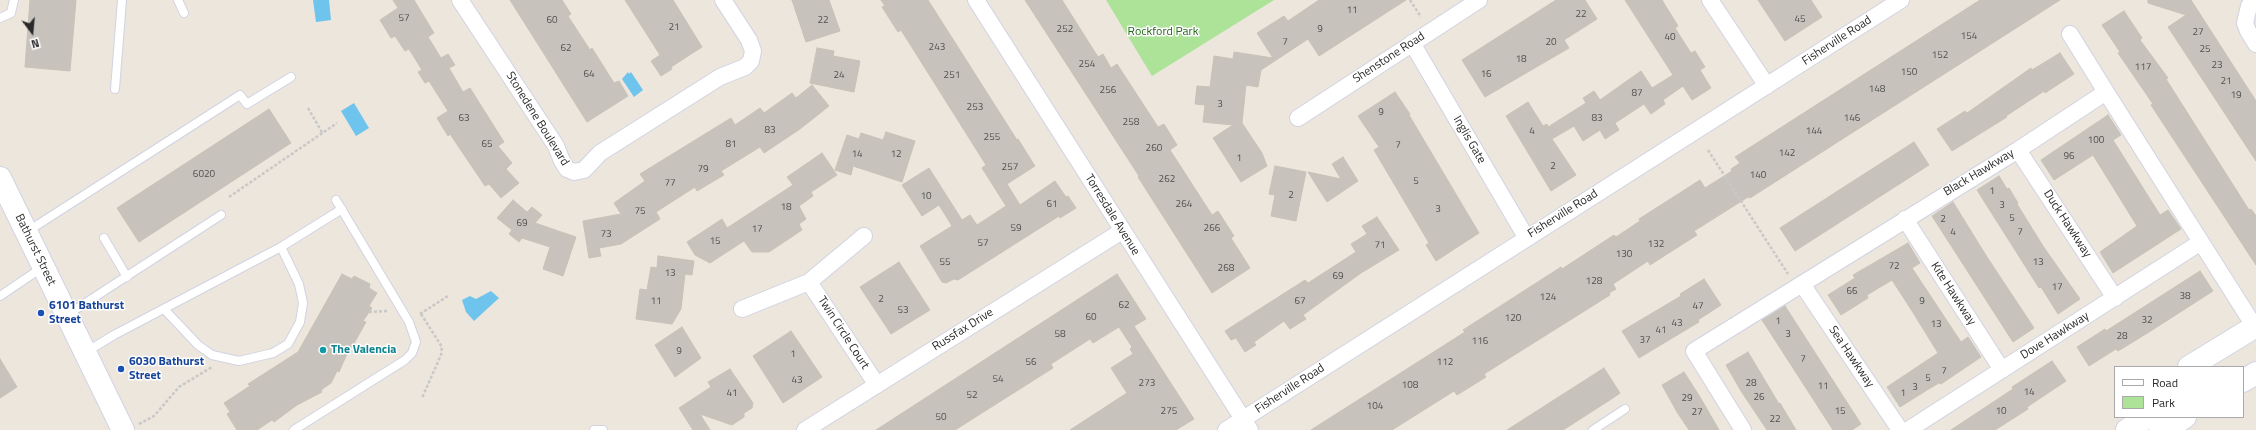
<!DOCTYPE html>
<style>
body{margin:0}
#map{position:relative;width:2256px;height:430px;overflow:hidden;background:#ece6dc;font-family:"Titillium Web",sans-serif}
canvas{display:block}
.legend{position:absolute;left:2114px;top:366px;width:130px;height:52px;box-sizing:border-box;background:#fff;border:1px solid #aaa;margin:0;padding:5px 7px;list-style:none;font-size:12px;color:#2a2a2a}
.legend li{display:flex;align-items:center;gap:8px;height:20px}
.legend b{width:20px;border:1px solid #aaa}
.north{position:absolute;left:12px;top:12px;width:40px;height:40px;-webkit-text-stroke:3px #fff;paint-order:stroke;rotate:164deg;font-size:11px;font-weight:700;line-height:16px;text-align:center;color:#2a2a2a}
.north::after{content:'';display:block;margin:auto;width:14px;height:18px;background:#2a2a2a;clip-path:polygon(50% 0,100% 100%,50% 72%,0 100%)}
</style>
<div id="map">
<canvas width="2256" height="430"></canvas>
<ul class="legend">
<li><b style="height:5px;background:#fff"></b>Road</li>
<li><b style="height:11px;background:#ade299"></b>Park</li>
</ul>
<div class="north">N</div>
</div>
<script>
const ctx = document.querySelector('canvas').getContext('2d');
ctx.lineJoin = 'round';
function fill(path, color) { ctx.fillStyle = color; ctx.fill(path, 'evenodd'); }
const poly = rows => new Path2D(rows.map(r => 'M' + r).join(''));
function strokePath(path, color, width, dash) { ctx.strokeStyle = color; ctx.lineWidth = width; ctx.lineCap = dash ? 'butt' : 'round'; ctx.setLineDash(dash || []); ctx.stroke(path); }
function drawText(font, color, halo, rows, align = 'center') {
  ctx.font = font + ' "Titillium Web",sans-serif'; ctx.lineWidth = 3; ctx.setLineDash([]); ctx.textBaseline = 'middle'; ctx.strokeStyle = halo; ctx.fillStyle = color; for (const [text, x, y, turn = 0] of rows) {
    ctx.save(); ctx.translate(x, y); ctx.rotate((+turn || 0) * Math.PI / 180); ctx.textAlign = isNaN(turn) ? turn : align; if (halo) ctx.strokeText(text, 0, 0); ctx.fillText(text, 0, 0); ctx.restore();
  }
}
fill(poly([
 [1106,0,1274,0,1152,76]
]), '#ade299');
fill(poly([
 [313,0,329,0,331,20,316,22],
 [628,72,629,74,631,72,643,90,634,97,622,79],
 [354,103,369,128,356,136,341,111],
 [491,291,499,298,474,321,466,312,462,300,470,296,476,299]
]), '#6fc4ee');
const building = poly([
 [30,0,76,0,70,71,25,67,30,0],
 [393,0,414,0,434,33,428,37,441,58,448,54,455,65,449,68,463,92,470,88,504,142,498,146,512,163,506,169,519,183,501,198,489,184,485,186,450,134,448,136,437,118,448,111,429,81,425,83,418,72,422,70,409,49,405,51,395,36,391,38,380,20,398,8,393,0],
 [510,0,562,0,571,14,568,16,590,50,592,48,614,83,619,81,628,96,587,122,510,0],
 [625,0,673,0,702,47,671,67,672,69,661,76,651,61,660,55,625,0],
 [792,0,829,0,840,31,806,42,792,0],
 [881,0,928,0,1017,140,1018,139,1035,166,1007,184,1020,205,1055,181,1066,197,1068,196,1076,208,1060,218,1059,216,958,280,954,279,946,283,942,282,920,246,952,226,939,205,922,216,902,185,929,168,962,220,970,215,977,225,1006,206,982,168,986,165,901,30,898,32,882,7,885,6,881,0],
 [1025,0,1062,0,1098,57,1103,54,1111,68,1117,64,1158,127,1164,124,1177,145,1170,150,1212,215,1218,211,1234,236,1231,238,1250,268,1212,293,1138,177,1139,176,1025,0],
 [1319,0,1406,0,1319,56,1308,39,1261,70,1258,87,1246,85,1242,123,1262,153,1267,166,1241,182,1213,138,1233,125,1203,122,1205,105,1195,104,1197,86,1210,87,1214,56,1233,59,1234,52,1273,58,1257,33,1284,16,1288,21,1319,0],
 [1556,0,1585,0,1597,19,1564,40,1569,48,1485,97,1462,60,1556,0],
 [1625,0,1662,0,1678,26,1675,28,1691,53,1695,51,1705,67,1700,70,1711,88,1692,100,1683,86,1663,100,1665,104,1651,114,1644,104,1615,123,1619,130,1605,139,1600,130,1583,141,1574,126,1552,139,1576,175,1551,191,1506,116,1528,102,1543,126,1547,124,1548,127,1586,103,1583,98,1594,91,1600,100,1641,71,1652,88,1673,75,1625,0],
 [1758,0,1811,0,1822,17,1785,41,1758,0],
 [1980,0,2060,0,1750,198,1748,197,1702,226,1694,231,1697,235,1650,265,1648,261,1613,284,1616,289,1609,293,1610,295,1484,374,1486,377,1457,395,1454,391,1392,430,1311,430,1465,332,1463,330,1561,267,1562,269,1614,235,1616,237,1640,221,1639,219,1700,180,1705,188,1732,171,1731,169,1740,163,1735,157,1980,0],
 [2148,0,2191,0,2256,101,2256,161,2168,27,2186,15,2148,3,2148,0],
 [2124,11,2142,38,2140,40,2168,78,2166,79,2249,210,2251,209,2256,216,2256,265,2151,105,2153,104,2118,53,2120,52,2102,25,2124,11],
 [817,48,834,51,833,56,860,61,854,92,810,83,817,48],
 [2060,53,2074,74,2045,93,2044,91,2006,116,2007,117,1952,151,1937,129,1965,111,1967,113,2031,68,2032,70,2060,53],
 [812,85,829,106,800,129,764,153,760,147,721,171,724,175,697,191,695,187,656,212,660,219,621,244,599,248,601,256,589,258,583,221,621,214,614,203,645,181,640,174,731,118,735,125,760,108,764,113,792,93,796,98,812,85],
 [1395,92,1410,114,1409,115,1479,233,1436,261,1426,245,1429,243,1374,150,1379,147,1358,116,1395,92],
 [269,109,291,143,139,242,117,208,269,109],
 [2108,115,2121,135,2113,140,2160,215,2168,210,2181,229,2113,273,2100,252,2137,226,2093,155,2054,180,2041,160,2108,115],
 [886,132,915,141,902,182,853,166,851,175,835,170,847,135,859,139,861,133,883,140,886,132],
 [1914,142,1929,165,1795,251,1780,228,1914,142],
 [822,153,837,175,811,192,813,196,799,206,806,219,799,224,802,230,769,252,752,252,744,241,710,263,695,255,687,242,722,219,727,228,793,185,787,177,822,153],
 [1343,157,1358,181,1327,202,1308,172,1341,179,1332,164,1343,157],
 [1275,166,1306,172,1296,221,1271,216,1275,195,1269,194,1275,166],
 [1999,176,2007,189,2009,188,2018,203,2017,204,2043,246,2080,299,2058,314,2041,287,2039,288,1977,190,1999,176],
 [513,200,527,212,532,207,542,215,535,223,576,237,563,276,543,269,550,247,522,238,519,242,509,234,512,230,497,218,513,200],
 [1953,202,1987,257,2034,328,2013,342,1932,216,1953,202],
 [1377,217,1399,250,1361,273,1303,315,1306,319,1290,329,1284,321,1254,342,1256,345,1245,352,1236,338,1231,340,1225,331,1305,280,1308,283,1356,252,1351,244,1367,234,1362,226,1377,217],
 [1908,243,1920,263,1912,268,1961,342,1968,337,1981,357,1941,384,1939,383,1927,390,1900,407,1887,387,1938,353,1912,311,1892,280,1867,295,1868,298,1841,315,1828,295,1855,278,1853,275,1908,243],
 [658,256,694,261,692,275,685,274,681,309,672,324,636,319,640,289,647,290,651,267,657,268,658,256],
 [899,262,930,310,891,334,860,287,899,262],
 [2200,271,2213,291,2146,334,2118,351,2116,349,2089,366,2077,347,2105,329,2106,331,2200,271],
 [342,274,352,279,354,276,370,284,369,288,377,293,369,306,372,308,363,321,366,322,352,347,350,347,339,372,337,371,331,383,321,390,322,392,297,405,274,422,272,420,257,430,237,430,227,414,230,412,224,403,250,386,248,384,298,352,342,274],
 [1117,274,1146,319,1134,326,1194,419,1176,430,1070,430,1127,393,1111,368,1133,354,1130,349,1132,347,1119,327,1093,343,1090,339,1051,364,1053,368,955,430,876,430,1117,274],
 [1704,279,1721,305,1698,320,1699,322,1639,358,1622,331,1681,296,1680,294,1704,279],
 [1785,306,1861,424,1852,430,1833,430,1762,320,1785,306],
 [682,327,701,358,675,377,655,345,682,327],
 [791,331,822,377,783,403,753,356,791,331],
 [1748,352,1779,404,1780,403,1796,430,1767,430,1741,391,1726,365,1748,352],
 [0,359,17,387,0,398,0,359],
 [2052,361,2066,381,2027,407,2028,409,1995,430,1951,430,2013,389,2012,387,2052,361],
 [1604,368,1620,393,1613,398,1563,430,1507,430,1604,368],
 [730,369,753,403,752,408,744,413,744,417,732,425,700,414,710,430,693,430,679,408,711,387,708,382,730,369],
 [1684,372,1700,397,1719,430,1689,430,1677,412,1662,385,1684,372]
]);
fill(building, '#c7c3bc');
strokePath(building, '#c7c2b6', 1);
const lane = poly([
 [178,0,184,13],
 [0,18,11,13,14,0],
 [115,89,122,0],
 [28,231,240,95,247,104,291,77],
 [104,238,127,277],
 [0,296,43,267],
 [164,309,198,345,212,355,239,361,273,353,288,344,300,322,303,303,299,284,281,247],
 [67,315,221,215],
 [86,352,114,335,281,247,342,209],
 [294,430,405,360,412,353,416,342,409,322,336,200],
 [594,430,603,430],
 [1593,430,1625,409]
]);
const street = poly([
 [460,0,556,146,562,161,567,169,574,172,584,170,600,153,720,77,745,67,751,61,753,51,749,40,723,0],
 [976,0,1250,430],
 [1710,0,1767,86],
 [2256,0,2249,6,2245,23,2248,31,2256,44],
 [2070,34,2106,92],
 [1412,43,1526,237],
 [1298,118,1479,0],
 [2018,150,2115,298],
 [1905,219,2002,370],
 [809,282,877,385],
 [1802,284,1900,430],
 [742,309,809,282,864,236],
 [805,430,1122,231],
 [1226,430,1901,0],
 [1743,430,1694,351,2018,150,2106,92,2256,329],
 [1908,430,2201,242]
]);
const secondary = poly([
 [0,178,123,430],
 [2189,367,2256,326],
 [2243,381,2256,373],
 [2147,417,2171,426,2185,417],
 [2127,430,2147,417]
]);
strokePath(lane, '#d1d3e3', 10);
strokePath(street, '#d1d3e3', 18);
strokePath(secondary, '#d1d3e3', 24);
strokePath(poly([
 [1410,0,1421,17],
 [308,108,323,134],
 [1708,150,1788,274],
 [229,197,337,123],
 [369,312,389,311],
 [420,314,448,296],
 [421,314,442,347,441,355,422,398],
 [139,424,154,416,179,387,212,367]
]), '#c8c8c8', 2.5, [3, 2]);
strokePath(lane, '#fff', 8);
strokePath(street, '#fff', 16);
strokePath(secondary, '#fff', 22);
for (const [x, y, r, color] of [
 [41,313,4,"#1a4fb4"],
 [323,350,4,"#0f9aa8"],
 [121,369,4,"#1a4fb4"]
]) { const dot = new Path2D(); dot.arc(x, y, r, 0, 2 * Math.PI); ctx.fillStyle = color; ctx.fill(dot); strokePath(dot, '#fff', 1.5); }
drawText('10px', '#51504e', null, [
 ["11",1352,11],
 ["22",1581,15],
 ["57",404,19],
 ["45",1800,20],
 ["60",552,21],
 ["22",823,21],
 ["21",674,28],
 ["252",1065,30],
 ["9",1320,30],
 ["27",2198,33],
 ["154",1969,37],
 ["40",1670,38],
 ["7",1285,43],
 ["20",1551,43],
 ["243",937,48],
 ["62",566,49],
 ["25",2205,50],
 ["152",1940,56],
 ["18",1521,60],
 ["254",1087,65],
 ["23",2217,66],
 ["117",2143,68],
 ["150",1909,73],
 ["64",589,75],
 ["16",1486,75],
 ["24",839,76],
 ["251",952,76],
 ["21",2226,82],
 ["148",1877,90],
 ["256",1108,91],
 ["87",1637,94],
 ["19",2236,96],
 ["3",1220,105],
 ["253",975,108],
 ["9",1381,113],
 ["63",464,119],
 ["83",1597,119],
 ["146",1852,119],
 ["258",1131,123],
 ["83",770,131],
 ["4",1532,132],
 ["144",1814,132],
 ["255",992,138],
 ["100",2096,141],
 ["65",487,145],
 ["81",731,145],
 ["7",1398,146],
 ["260",1154,149],
 ["142",1787,154],
 ["14",857,155],
 ["12",896,155],
 ["96",2069,157],
 ["1",1239,159],
 ["2",1553,167],
 ["257",1010,168],
 ["79",703,170],
 ["6020",204,175],
 ["140",1758,176],
 ["262",1167,180],
 ["5",1416,182],
 ["77",670,184],
 ["1",1992,192],
 ["2",1291,196],
 ["10",926,197],
 ["61",1052,205],
 ["264",1184,205],
 ["3",2002,206],
 ["18",786,208],
 ["3",1438,210],
 ["75",640,212],
 ["5",2012,219],
 ["2",1943,220],
 ["69",522,224],
 ["59",1016,229],
 ["266",1212,229],
 ["17",757,230],
 ["4",1953,233],
 ["7",2020,233],
 ["73",606,235],
 ["15",715,242],
 ["57",983,244],
 ["132",1656,245],
 ["71",1380,246],
 ["130",1624,255],
 ["55",945,263],
 ["13",2038,263],
 ["72",1894,267],
 ["268",1226,269],
 ["13",670,274],
 ["69",1338,277],
 ["128",1594,282],
 ["17",2057,288],
 ["66",1852,292],
 ["38",2185,297],
 ["124",1548,298],
 ["2",881,300],
 ["11",656,302],
 ["67",1300,302],
 ["9",1922,302],
 ["62",1124,306],
 ["47",1698,307],
 ["53",903,311],
 ["60",1091,318],
 ["120",1513,319],
 ["32",2147,321],
 ["1",1778,322],
 ["43",1677,324],
 ["13",1936,325],
 ["41",1661,331],
 ["58",1060,335],
 ["3",1788,335],
 ["28",2122,337],
 ["37",1645,341],
 ["116",1480,342],
 ["9",679,352],
 ["1",793,355],
 ["7",1803,360],
 ["56",1031,363],
 ["112",1445,363],
 ["7",1944,372],
 ["5",1928,379],
 ["54",998,380],
 ["43",797,381],
 ["273",1147,384],
 ["28",1751,384],
 ["108",1410,386],
 ["11",1823,387],
 ["3",1915,388],
 ["14",2029,393],
 ["41",732,394],
 ["1",1903,394],
 ["52",972,396],
 ["26",1759,398],
 ["29",1687,399],
 ["104",1375,407],
 ["275",1169,412],
 ["15",1840,412],
 ["10",2001,412],
 ["27",1697,413],
 ["50",941,418],
 ["22",1775,420]
]);
drawText('12px', '#25671a', '#fff', [
 ["Rockford Park",1163,32]
]);
drawText('12px', '#2a2a2a', '#fff', [
 ["Fisherville Road",1837,41,-33],
 ["Shenstone Road",1389,58,-33],
 ["Stonedene Boulevard",537,119,58],
 ["Inglis Gate",1469,140,60],
 ["Black Hawkway",1979,173,-31],
 ["Fisherville Road",1563,214,-32],
 ["Torresdale Avenue",1112,215,58],
 ["Duck Hawkway",2067,224,57],
 ["Bathurst Street",35,250,64],
 ["Kite Hawkway",1953,294,57],
 ["Russfax Drive",963,330,-32],
 ["Twin Circle Court",843,333,57],
 ["Dove Hawkway",2055,336,-32],
 ["Sea Hawkway",1851,357,56],
 ["Fisherville Road",1290,389,-33]
]);
drawText('bold 12px', '#164399', '#fff', [
 ["6101 Bathurst",49,306],
 ["Street",49,320],
 ["6030 Bathurst",129,362],
 ["Street",129,376]
], 'left');
drawText('bold 12px', '#0d838f', '#fff', [
 ["The Valencia",331,350]
], 'left');
</script>
